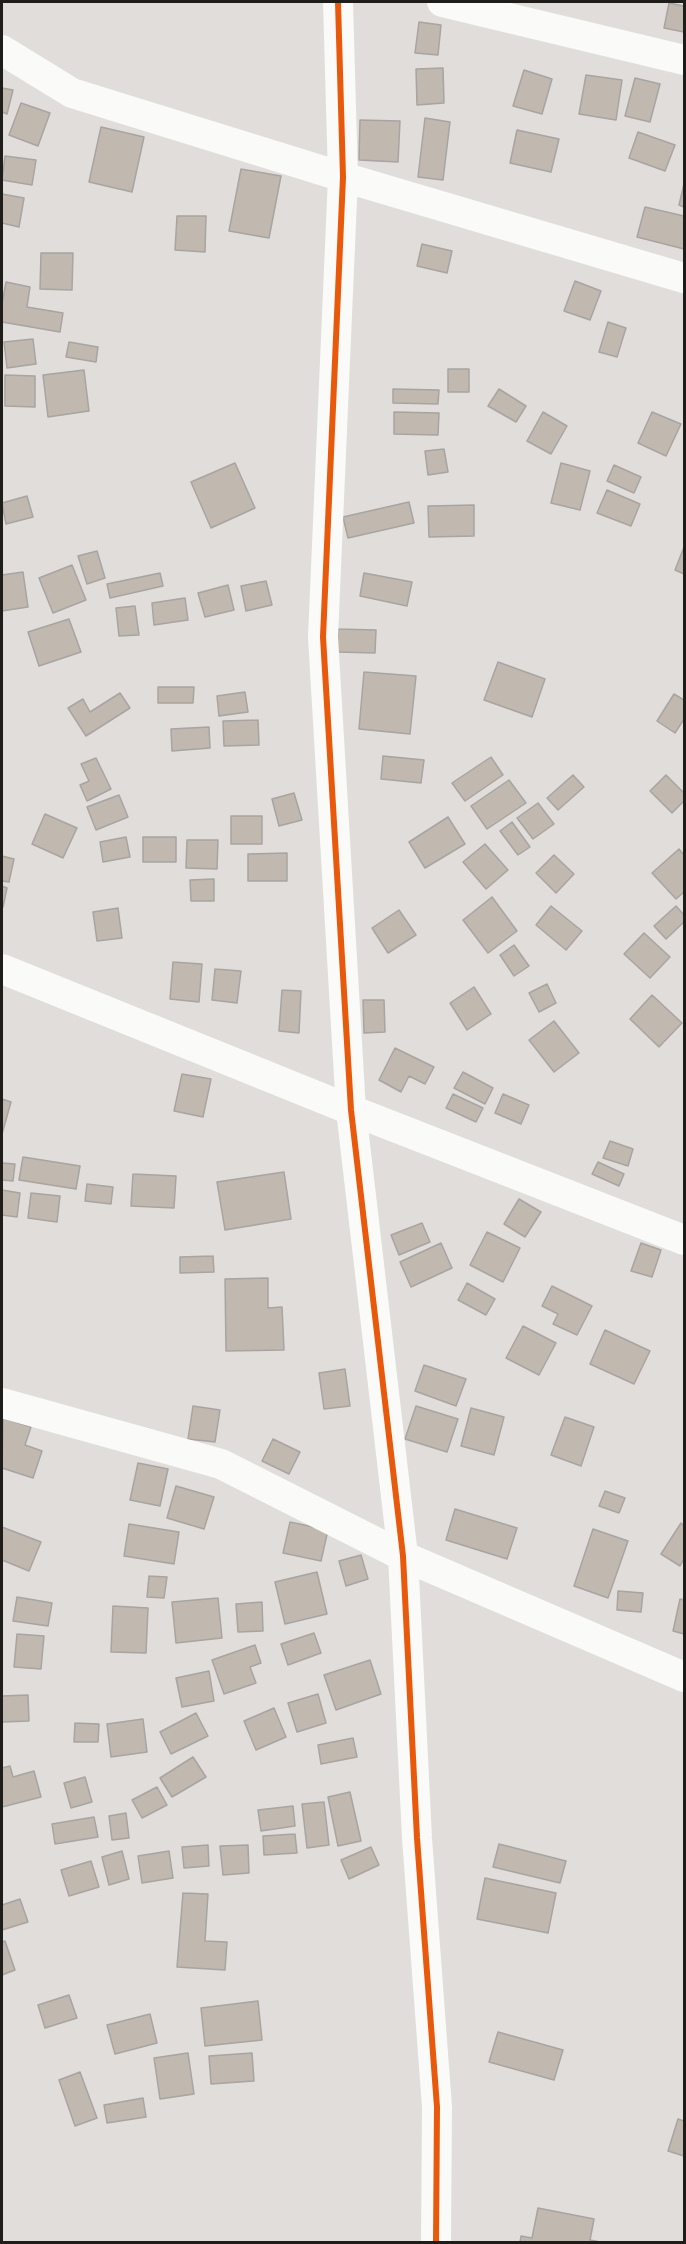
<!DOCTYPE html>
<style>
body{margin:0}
#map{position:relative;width:686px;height:2244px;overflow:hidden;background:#e0ddda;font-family:Jost,sans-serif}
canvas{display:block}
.frame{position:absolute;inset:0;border:3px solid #1f1d1a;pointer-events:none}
</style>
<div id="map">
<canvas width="686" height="2244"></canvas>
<div class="frame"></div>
</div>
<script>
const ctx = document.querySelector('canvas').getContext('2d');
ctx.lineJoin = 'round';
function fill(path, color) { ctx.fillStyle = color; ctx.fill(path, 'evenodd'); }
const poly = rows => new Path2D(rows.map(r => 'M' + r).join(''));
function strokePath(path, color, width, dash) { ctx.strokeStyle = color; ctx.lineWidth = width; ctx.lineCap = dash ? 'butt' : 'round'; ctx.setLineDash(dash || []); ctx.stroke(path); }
const building = poly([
 [669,3,684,6,684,32,664,28,669,3],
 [419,22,441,25,438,55,415,53,419,22],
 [443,68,444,103,417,105,416,69,443,68],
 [524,70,552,79,542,114,513,106,524,70],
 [586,75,622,80,616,120,579,114,586,75],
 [635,78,660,84,650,122,625,116,635,78],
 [2,88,13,90,7,114,2,112,2,88],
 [21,103,50,113,38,146,9,135,21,103],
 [425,118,450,122,443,180,418,177,425,118],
 [360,120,400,121,398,162,359,160,360,120],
 [101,127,144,137,132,192,89,182,101,127],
 [517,130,559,139,551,172,510,163,517,130],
 [638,132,675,145,665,171,629,158,638,132],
 [5,156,36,160,32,185,2,180,5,156],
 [241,169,281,176,269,238,229,231,241,169],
 [684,184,684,207,679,205,684,184],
 [2,194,24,198,19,227,2,223,2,194],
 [645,207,684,216,684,249,637,237,645,207],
 [177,216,206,216,205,252,175,250,177,216],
 [422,244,452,251,447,273,417,266,422,244],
 [41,253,73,253,72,290,40,289,41,253],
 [575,281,601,291,590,320,564,311,575,281],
 [6,282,30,287,27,307,63,313,60,332,2,322,2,304,6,282],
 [608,322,626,328,617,357,599,352,608,322],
 [33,339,36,364,7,368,4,342,33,339],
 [69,342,98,347,96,362,66,357,69,342],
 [448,369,469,369,469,392,448,392,448,369],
 [84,370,89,411,48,417,43,375,84,370],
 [5,375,35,376,35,407,5,406,5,375],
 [393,389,439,390,438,404,393,403,393,389],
 [499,389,526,406,516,422,488,406,499,389],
 [394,412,439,413,438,435,394,434,394,412],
 [543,412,567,426,551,454,527,441,543,412],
 [652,412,681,424,666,456,638,443,652,412],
 [444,449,448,472,428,475,425,451,444,449],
 [235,463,255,508,211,528,191,482,235,463],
 [561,463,590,471,580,510,551,503,561,463],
 [614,465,641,477,634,493,607,481,614,465],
 [607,490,640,504,631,526,597,513,607,490],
 [27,496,33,517,6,524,2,503,27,496],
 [409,502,414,523,348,538,343,517,409,502],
 [474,505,474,536,429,537,428,506,474,505],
 [684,547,684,574,675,570,684,547],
 [97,551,105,578,87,584,78,556,97,551],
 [72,565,86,600,53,613,39,578,72,565],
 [23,572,28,607,2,611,2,575,23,572],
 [160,573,163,586,110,598,107,584,160,573],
 [364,573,412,582,407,606,360,596,364,573],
 [266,581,272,605,246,611,241,586,266,581],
 [228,585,234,610,205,617,198,593,228,585],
 [185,598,188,620,154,625,152,603,185,598],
 [135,606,139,635,119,636,116,608,135,606],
 [69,619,81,652,39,666,28,632,69,619],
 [338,629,376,630,375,653,337,652,338,629],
 [498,662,545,679,532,717,484,700,498,662],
 [364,672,416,676,410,734,359,729,364,672],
 [158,687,194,687,193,703,158,703,158,687],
 [245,692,248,712,219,716,217,696,245,692],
 [120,693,130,708,86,736,68,708,83,699,90,712,120,693],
 [674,694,684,700,684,719,675,733,657,721,674,694],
 [258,720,259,745,224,746,223,721,258,720],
 [209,727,210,748,172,751,171,729,209,727],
 [383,756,424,760,421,783,381,779,383,756],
 [491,757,503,775,465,801,452,783,491,757],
 [96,758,111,789,87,801,80,785,89,781,81,764,96,758],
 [573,775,584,787,558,810,547,798,573,775],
 [666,775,684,793,684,801,672,813,650,791,666,775],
 [509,780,526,803,487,829,471,806,509,780],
 [294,793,302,820,279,826,272,799,294,793],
 [119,795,128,817,96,830,87,807,119,795],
 [538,803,554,824,533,839,517,818,538,803],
 [45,814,77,828,63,858,32,844,45,814],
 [231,816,262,816,262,844,231,844,231,816],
 [448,817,465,844,425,868,409,842,448,817],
 [512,822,530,847,518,855,500,831,512,822],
 [126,837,130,857,103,862,100,842,126,837],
 [143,837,176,837,176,862,143,862,143,837],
 [187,840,218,840,217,869,186,868,187,840],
 [485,844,508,870,486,889,463,862,485,844],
 [679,849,684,855,684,892,676,899,652,873,679,849],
 [287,853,287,881,248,881,248,854,287,853],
 [554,855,574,874,556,893,536,873,554,855],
 [2,856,14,859,9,882,2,881,2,856],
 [214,879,214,901,191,901,190,880,214,879],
 [2,886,7,888,3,907,2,907,2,886],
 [492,897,517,931,488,953,463,920,492,897],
 [551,906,582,931,566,950,536,925,551,906],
 [676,906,684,915,684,922,666,939,654,926,676,906],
 [118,908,122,938,97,941,93,912,118,908],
 [399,910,416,935,388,953,372,928,399,910],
 [644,933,670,957,650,978,624,954,644,933],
 [514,945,529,966,514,976,500,955,514,945],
 [173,962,202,964,199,1002,170,999,173,962],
 [215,969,241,971,237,1003,212,1000,215,969],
 [547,984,556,1003,539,1012,529,993,547,984],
 [474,987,491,1014,467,1030,450,1003,474,987],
 [282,990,301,991,299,1033,279,1031,282,990],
 [652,995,682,1023,659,1047,630,1019,652,995],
 [363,1000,384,1000,385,1032,364,1033,363,1000],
 [554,1021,579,1053,554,1072,529,1040,554,1021],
 [395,1048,434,1067,425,1084,409,1076,401,1092,379,1080,395,1048],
 [463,1072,493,1088,485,1104,454,1088,463,1072],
 [182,1074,211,1079,203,1117,174,1111,182,1074],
 [453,1094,483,1108,476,1122,446,1108,453,1094],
 [503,1094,529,1105,521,1124,495,1113,503,1094],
 [2,1099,11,1102,2,1134,2,1099],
 [610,1141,633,1149,628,1166,603,1158,610,1141],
 [23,1157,80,1166,76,1189,19,1180,23,1157],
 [598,1162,624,1174,619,1186,592,1174,598,1162],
 [2,1163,15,1164,13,1181,2,1180,2,1163],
 [284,1172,291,1219,225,1230,217,1182,284,1172],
 [133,1174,176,1176,174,1208,131,1206,133,1174],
 [87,1184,113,1187,111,1204,85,1201,87,1184],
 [2,1190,20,1193,17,1217,2,1215,2,1190],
 [31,1193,60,1196,57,1222,28,1218,31,1193],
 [519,1199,541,1212,525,1237,504,1224,519,1199],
 [422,1223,430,1242,399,1255,391,1235,422,1223],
 [487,1232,520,1248,503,1282,470,1265,487,1232],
 [441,1243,452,1268,411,1287,400,1262,441,1243],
 [641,1243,661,1250,652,1277,631,1271,641,1243],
 [213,1256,214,1272,180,1273,180,1257,213,1256],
 [268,1278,268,1308,282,1307,284,1350,226,1351,225,1279,268,1278],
 [467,1283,495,1299,486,1315,458,1300,467,1283],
 [552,1286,592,1306,577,1335,553,1324,558,1314,542,1306,552,1286],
 [523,1326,556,1343,539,1375,506,1358,523,1326],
 [605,1330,650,1351,634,1384,590,1364,605,1330],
 [424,1365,466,1379,456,1406,415,1391,424,1365],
 [345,1369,350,1406,324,1409,319,1373,345,1369],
 [193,1406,220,1410,215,1442,188,1439,193,1406],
 [416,1406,458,1419,447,1452,405,1439,416,1406],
 [471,1408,504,1417,494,1455,461,1446,471,1408],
 [565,1417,594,1427,581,1466,551,1455,565,1417],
 [3,1418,31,1427,25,1445,42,1451,33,1478,2,1468,3,1418],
 [273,1439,300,1452,289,1474,262,1461,273,1439],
 [138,1463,168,1469,160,1506,130,1500,138,1463],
 [176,1486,214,1497,204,1529,167,1518,176,1486],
 [605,1491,625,1498,619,1513,599,1506,605,1491],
 [455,1509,517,1528,507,1559,446,1540,455,1509],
 [290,1522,328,1530,321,1561,283,1553,290,1522],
 [681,1523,684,1526,684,1559,680,1566,661,1554,681,1523],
 [129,1524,179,1532,174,1564,124,1556,129,1524],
 [2,1527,41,1542,29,1571,2,1560,2,1527],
 [593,1529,628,1541,608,1598,574,1586,593,1529],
 [361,1555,368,1579,346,1586,339,1561,361,1555],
 [317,1572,327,1614,285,1624,275,1582,317,1572],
 [149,1576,167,1577,164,1598,147,1597,149,1576],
 [618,1591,643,1593,641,1612,617,1610,618,1591],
 [17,1597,52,1603,48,1626,13,1621,17,1597],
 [218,1598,222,1638,176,1643,172,1602,218,1598],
 [680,1599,684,1600,684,1634,673,1631,680,1599],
 [262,1602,263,1631,238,1632,236,1604,262,1602],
 [113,1606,148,1608,146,1653,111,1652,113,1606],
 [314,1633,321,1653,288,1665,281,1644,314,1633],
 [17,1634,44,1636,41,1669,14,1667,17,1634],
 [255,1645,261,1663,250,1667,256,1683,224,1694,212,1660,255,1645],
 [370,1660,381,1694,336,1710,324,1675,370,1660],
 [209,1671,214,1701,182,1707,176,1678,209,1671],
 [318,1694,326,1723,297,1732,288,1703,318,1694],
 [28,1695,29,1721,2,1722,2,1696,28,1695],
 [274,1708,286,1737,256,1750,244,1721,274,1708],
 [196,1713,208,1736,171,1754,160,1732,196,1713],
 [143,1719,147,1752,111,1757,107,1724,143,1719],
 [75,1723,99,1724,98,1742,74,1742,75,1723],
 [353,1738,357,1757,321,1764,318,1745,353,1738],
 [193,1757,206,1777,172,1797,160,1778,193,1757],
 [10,1766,13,1777,34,1771,41,1797,2,1807,2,1768,10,1766],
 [85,1777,92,1802,71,1808,64,1783,85,1777],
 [157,1787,167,1805,142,1818,132,1800,157,1787],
 [350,1792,361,1841,338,1846,328,1797,350,1792],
 [324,1802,329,1845,307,1848,302,1804,324,1802],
 [293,1806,295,1826,261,1831,258,1810,293,1806],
 [126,1813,129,1838,112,1840,109,1816,126,1813],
 [94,1817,98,1837,55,1844,52,1824,94,1817],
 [295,1834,297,1853,264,1855,263,1836,295,1834],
 [499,1844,566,1861,560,1883,493,1867,499,1844],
 [208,1845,209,1866,184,1868,182,1847,208,1845],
 [248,1845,249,1873,223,1875,220,1846,248,1845],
 [371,1847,379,1865,349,1879,341,1860,371,1847],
 [122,1851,129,1879,109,1885,102,1857,122,1851],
 [169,1851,173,1878,142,1883,138,1856,169,1851],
 [91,1861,99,1887,69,1896,61,1870,91,1861],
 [485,1878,556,1893,548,1933,477,1919,485,1878],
 [183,1893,208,1894,205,1941,227,1942,225,1970,177,1967,183,1893],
 [20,1899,28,1922,2,1930,2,1905,20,1899],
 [5,1941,15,1970,2,1975,2,1942,5,1941],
 [69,1995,77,2018,45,2028,38,2005,69,1995],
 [258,2001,262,2040,205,2046,201,2008,258,2001],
 [150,2014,157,2043,115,2054,107,2025,150,2014],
 [498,2032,563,2050,554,2080,489,2062,498,2032],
 [188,2053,194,2094,160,2099,154,2058,188,2053],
 [252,2053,254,2081,211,2084,209,2056,252,2053],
 [80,2072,97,2118,75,2126,59,2080,80,2072],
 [143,2098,146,2117,107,2123,104,2105,143,2098],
 [678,2119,684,2121,684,2156,668,2151,678,2119],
 [538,2208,594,2219,590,2240,600,2242,520,2242,521,2236,532,2238,538,2208]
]);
fill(building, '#c1b8af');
strokePath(building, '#a7a4a2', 1.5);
strokePath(poly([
 [338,2,343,177,323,637,351,1110,403,1556,417,1838,437,2107,436,2242],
 [442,2,684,60],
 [2,50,72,93,343,177,684,278],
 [2,969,351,1110,684,1240],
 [2,1403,221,1464,403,1556,684,1677]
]), '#fafaf9', 30);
strokePath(poly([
 [338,2,343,177,323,637,351,1110,403,1556,417,1838,437,2107,436,2242]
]), '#e8590c', 6);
</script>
